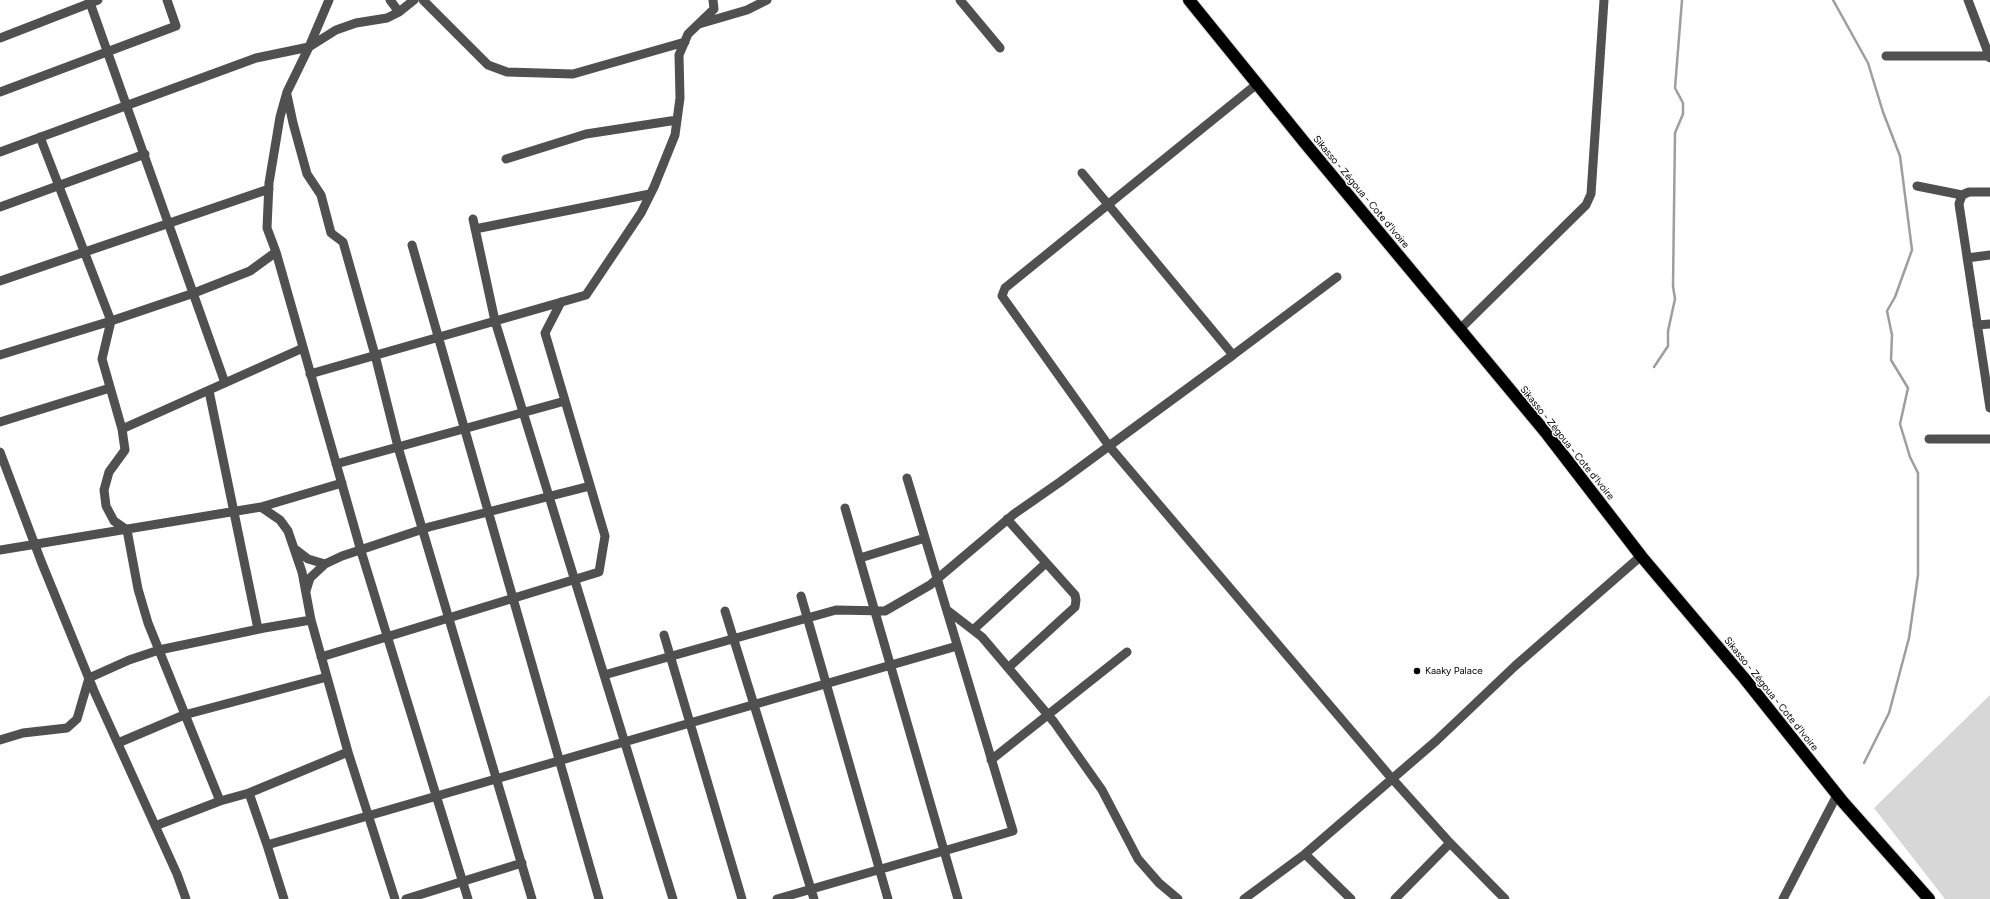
<!DOCTYPE html>
<meta charset="utf-8">
<style>
body{margin:0}
canvas{display:block;background:#fff}
</style>
<canvas width="1990" height="899"></canvas>
<script>
const ctx = document.querySelector('canvas').getContext('2d');
ctx.lineJoin = 'round';
function fill(path, color) { ctx.fillStyle = color; ctx.fill(path, 'evenodd'); }
const poly = rows => new Path2D(rows.map(r => 'M' + r).join(''));
function strokePath(path, color, width, dash) { ctx.strokeStyle = color; ctx.lineWidth = width; ctx.lineCap = dash ? 'butt' : 'round'; ctx.setLineDash(dash || []); ctx.stroke(path); }
function drawText(font, color, halo, rows, align = 'center') {
  ctx.font = font + ' Figtree,sans-serif'; ctx.lineWidth = 3; ctx.setLineDash([]); ctx.textBaseline = 'middle'; ctx.strokeStyle = halo; ctx.fillStyle = color; for (const [text, x, y, turn = 0] of rows) {
    ctx.save(); ctx.translate(x, y); ctx.rotate((+turn || 0) * Math.PI / 180); ctx.textAlign = isNaN(turn) ? turn : align; if (halo) ctx.strokeText(text, 0, 0); ctx.fillText(text, 0, 0); ctx.restore();
  }
}
fill(poly([
 [1990,695,1990,899,1945,899,1874,808]
]), '#d7d7d7');
strokePath(poly([
 [1833,0,1868,63,1883,112,1900,156,1912,250,1895,297,1887,311,1892,335,1891,360,1908,388,1900,424,1910,457,1918,473,1918,575,1909,638,1889,713,1864,763],
 [1654,367,1668,346,1668,331,1675,299,1673,286,1675,133,1683,114,1683,103,1675,88,1682,0]
]), '#9e9e9e', 2.5);
const highway = poly([
 [1189,0,1305,143,1547,434,1641,556,1744,678,1843,802,1929,899]
]);
strokePath(highway, '#dbdbdb', 14);
strokePath(poly([
 [89,0,225,383],
 [329,0,309,47,287,92,280,117,269,183,267,228,276,252,361,551,468,899],
 [390,0,399,12],
 [423,0,488,65,507,72,573,74,685,42],
 [960,0,1000,48],
 [1968,0,1990,58],
 [699,24,747,10,767,0],
 [0,38,98,0],
 [1886,56,1990,56],
 [1257,84,1005,288,1002,296,1109,446,1388,774,1450,843,1505,899],
 [0,92,176,26,167,0],
 [287,95,293,123,307,174,321,195,331,233,343,242,375,355,398,447,532,899],
 [40,137,111,321,102,359,122,429,125,450,109,472,104,490,106,506,114,521,127,530,138,589,148,623,220,801,249,793,267,845],
 [0,152,256,58,309,47,336,30,356,23,387,18,399,12,414,0],
 [506,159,586,134,677,120],
 [1917,186,1962,195,1969,192,1990,192],
 [1962,195,1959,204,1990,408],
 [0,207,145,154],
 [473,219,495,321,673,899],
 [475,229,650,194],
 [412,245,599,899],
 [1967,258,1990,255],
 [0,281,269,189],
 [1977,325,1990,324],
 [1460,329,1586,205,1591,194,1604,0],
 [0,355,111,321,194,293,250,271,276,252],
 [1233,355,1337,277],
 [310,374,586,295,641,213,654,187,675,135,680,98,679,55,688,34,714,9,713,0],
 [209,391,258,629],
 [0,422,110,388],
 [122,429,303,348],
 [1929,439,1990,439],
 [0,452,41,561,94,691,177,874,186,899],
 [336,464,565,401],
 [261,507,280,520,288,531,302,572,311,620,348,752,395,899],
 [845,508,958,899],
 [1007,519,1075,595,1076,600,1075,607,1008,668],
 [295,549,308,559,325,564],
 [0,550,261,507,342,483],
 [860,558,925,538],
 [306,591,310,578,325,564,342,556,429,527,590,486],
 [801,596,888,899],
 [947,610,982,637,1054,722,1102,790,1138,859,1159,883,1178,899],
 [725,611,814,899],
 [973,630,1046,563],
 [664,635,742,899],
 [321,657,599,572,605,536,545,333,561,302],
 [604,675,836,610,885,611,930,585,1014,514,1060,482,1233,355,1082,173],
 [0,740,23,733,67,728,77,719,89,678,129,660,159,650,264,628,311,620],
 [118,743,184,715,327,677],
 [991,760,1127,652],
 [249,793,348,752],
 [155,826,220,801],
 [1305,854,1351,899],
 [284,899,267,845,957,646],
 [406,899,522,863],
 [777,899,1013,831,907,478],
 [1244,899,1305,854,1436,741,1515,666,1641,556],
 [1395,899,1450,843],
 [1783,899,1837,795]
]), '#505050', 9);
strokePath(highway, '#000', 12);
for (const [x, y, r, color] of [
 [1417,671,4,"#000"]
]) { const dot = new Path2D(); dot.arc(x, y, r, 0, 2 * Math.PI); ctx.fillStyle = color; ctx.fill(dot); strokePath(dot, '#fff', 1.5); }
drawText('10px', '#000', '#fff', [
 ["Sikasso - Zégoua - Cote d'Ivoire",1361,192,50],
 ["Sikasso - Zégoua - Cote d'Ivoire",1567,443,51],
 ["Sikasso - Zégoua - Cote d'Ivoire",1771,694,51]
]);
drawText('10px', '#000', '#fff', [
 ["Kaaky Palace",1425,671]
], 'left');
</script>
